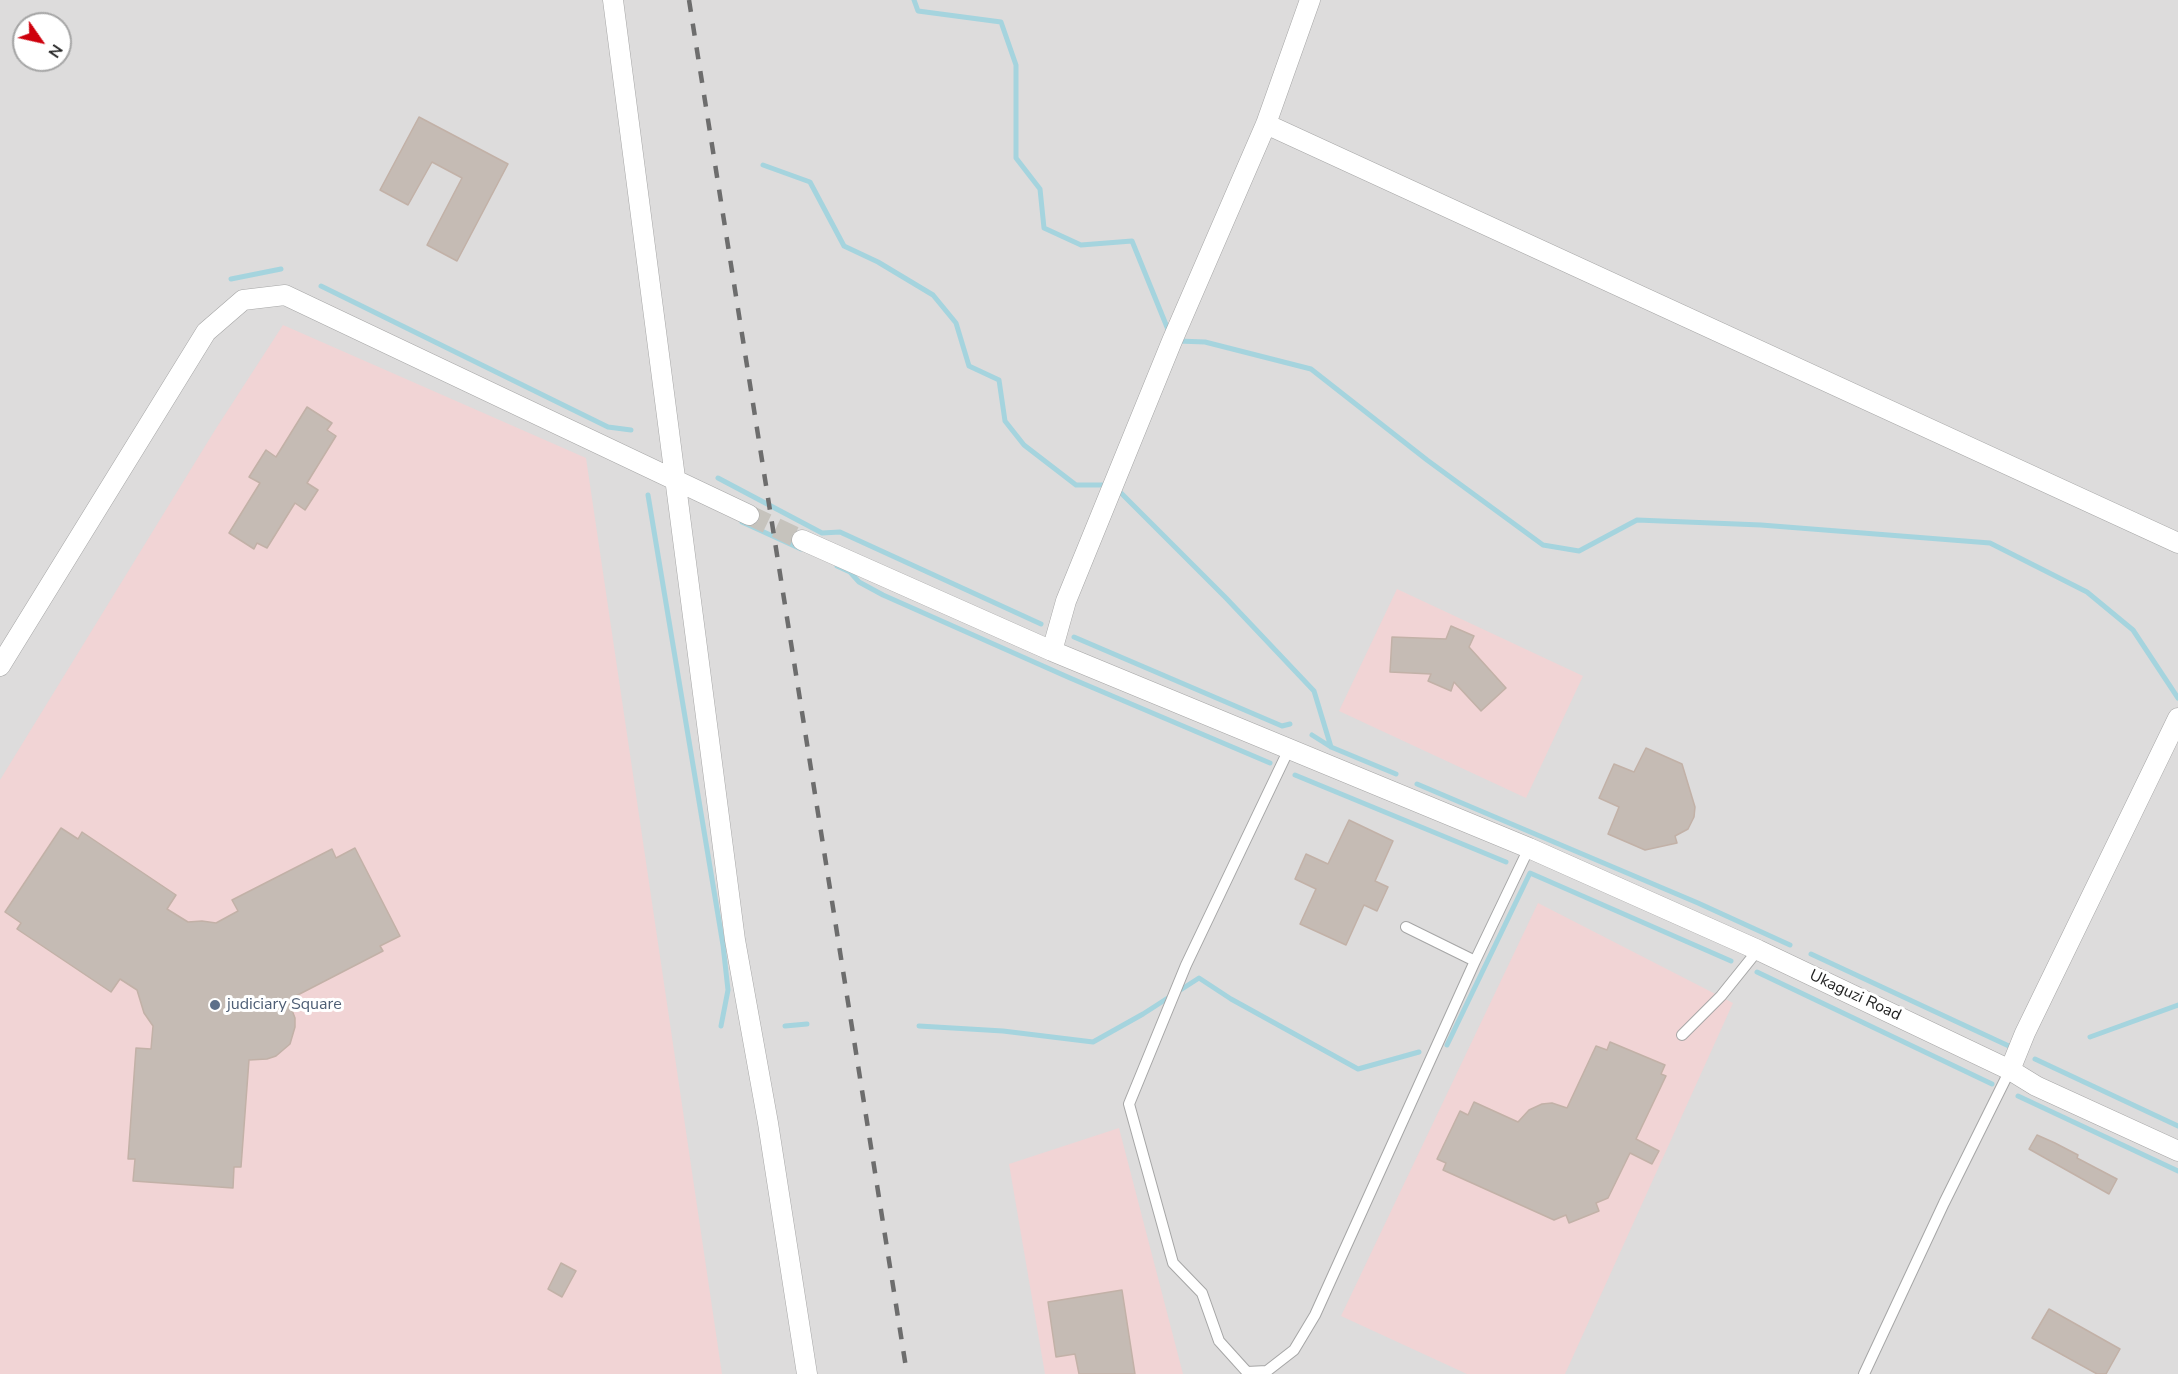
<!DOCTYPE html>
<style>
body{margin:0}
#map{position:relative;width:2178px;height:1374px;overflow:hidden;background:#f0ece5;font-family:"Nunito Sans",sans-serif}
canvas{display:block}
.north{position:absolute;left:12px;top:12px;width:60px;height:60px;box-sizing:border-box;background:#fff;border:2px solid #a5a5a5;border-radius:50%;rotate:124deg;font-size:16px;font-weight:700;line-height:24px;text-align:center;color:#1f1f1f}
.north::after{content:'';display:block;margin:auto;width:21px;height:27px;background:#ce000c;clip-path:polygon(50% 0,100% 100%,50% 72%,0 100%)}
</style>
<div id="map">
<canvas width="2178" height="1374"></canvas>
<div class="north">N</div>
</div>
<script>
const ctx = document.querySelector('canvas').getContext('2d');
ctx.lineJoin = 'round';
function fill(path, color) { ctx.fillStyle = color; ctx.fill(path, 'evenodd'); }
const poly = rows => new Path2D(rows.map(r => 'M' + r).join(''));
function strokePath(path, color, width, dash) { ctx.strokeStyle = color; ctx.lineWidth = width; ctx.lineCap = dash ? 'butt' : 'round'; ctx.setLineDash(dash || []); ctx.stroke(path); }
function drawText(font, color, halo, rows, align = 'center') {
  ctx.font = font + ' "Nunito Sans",sans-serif'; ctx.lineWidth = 6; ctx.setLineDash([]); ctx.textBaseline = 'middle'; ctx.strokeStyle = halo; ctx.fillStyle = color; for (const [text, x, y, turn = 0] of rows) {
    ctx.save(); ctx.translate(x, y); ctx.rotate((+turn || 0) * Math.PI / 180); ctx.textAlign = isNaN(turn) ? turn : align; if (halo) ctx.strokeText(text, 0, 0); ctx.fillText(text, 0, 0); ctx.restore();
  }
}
fill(poly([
 [0,0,2178,0,2178,1374,0,1374],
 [24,24,60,24,60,60,24,60]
]), '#dddcdc');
fill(poly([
 [283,325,586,458,722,1374,0,1374,0,780,215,430],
 [1397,589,1583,676,1526,798,1339,711],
 [1538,903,1733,1003,1565,1374,1467,1374,1341,1316],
 [1119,1128,1183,1374,1045,1374,1009,1164]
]), '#f1d4d5');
strokePath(poly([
 [914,0,918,11,1001,22,1016,65,1016,158,1040,189,1044,228,1081,245,1132,241,1169,332],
 [763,165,810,182,844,246,878,262,933,295,956,323,969,366,999,380,1005,421,1024,445,1076,485,1108,485],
 [231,279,281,269],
 [321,286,608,427,631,430],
 [1178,341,1205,342,1311,369,1427,460,1543,545,1579,551,1637,520,1761,525,1990,543,2087,592,2133,630,2178,698],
 [718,478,822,533,840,532,1041,624],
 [1116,488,1226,598,1314,691,1331,747],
 [648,495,723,945,728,990,721,1026],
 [742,522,801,549],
 [837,566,850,572,859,582,883,595,1070,678,1270,763],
 [1074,637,1282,726,1290,724],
 [1312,735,1331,747,1396,774],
 [1295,775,1506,862],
 [1417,784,1698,903,1790,945],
 [1811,954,2011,1047],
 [1757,972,1992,1084],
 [785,1026,807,1024],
 [919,1026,1003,1031,1093,1042,1143,1014,1199,978,1231,999,1358,1069,1419,1052],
 [2090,1037,2178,1005],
 [1447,1045,1530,873,1731,961],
 [2035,1059,2178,1126],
 [2018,1096,2178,1171]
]), '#a5d4de', 5);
const building = poly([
 [419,117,508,164,457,261,427,245,462,178,432,162,408,205,380,190,419,117],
 [307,407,332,423,327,430,336,436,307,483,318,490,305,510,295,503,267,548,257,543,254,549,229,533,260,483,249,477,266,450,276,457,307,407],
 [1451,626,1474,636,1469,647,1506,688,1481,711,1454,682,1451,691,1428,681,1431,674,1390,672,1392,637,1446,639,1451,626],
 [1646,748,1682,764,1695,807,1694,817,1688,829,1675,836,1677,843,1645,850,1608,834,1619,807,1599,798,1614,764,1634,772,1646,748],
 [1349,820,1393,841,1375,881,1388,887,1377,911,1364,905,1346,945,1300,924,1316,889,1295,879,1306,854,1328,864,1349,820],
 [61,828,78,839,82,832,176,895,167,909,188,922,202,921,216,923,238,911,232,900,332,849,336,858,355,848,400,936,380,946,383,951,288,1000,295,1018,295,1027,290,1044,276,1056,267,1059,249,1060,241,1167,234,1167,233,1188,133,1181,135,1159,128,1159,136,1048,151,1049,153,1026,144,1013,137,990,120,979,111,992,17,929,21,923,5,912,61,828],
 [1610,1042,1665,1065,1661,1074,1666,1076,1636,1139,1659,1151,1652,1164,1630,1153,1608,1198,1596,1203,1599,1211,1569,1223,1566,1215,1554,1220,1443,1170,1446,1163,1437,1159,1460,1111,1468,1115,1474,1102,1518,1122,1529,1110,1542,1104,1552,1103,1567,1108,1596,1046,1607,1050,1610,1042],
 [2037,1135,2055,1143,2078,1155,2077,1158,2117,1179,2109,1194,2029,1149,2037,1135],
 [561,1263,576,1271,562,1297,548,1289,561,1263],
 [1122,1290,1135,1374,1079,1374,1075,1354,1056,1357,1048,1302,1122,1290],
 [2049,1309,2120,1349,2106,1374,2097,1374,2032,1338,2049,1309]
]);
fill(building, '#c5bbb4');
strokePath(building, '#c2b1a7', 1.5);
strokePath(poly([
 [749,515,802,540]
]), '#c6c3bd', 20, [20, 10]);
const service = poly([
 [1289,749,1186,965,1129,1104,1173,1263,1202,1293,1219,1341,1247,1372,1267,1371,1294,1350,1315,1315,1475,961],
 [1406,927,1475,961,1529,848],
 [1682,1035,1721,996,1758,950],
 [1864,1374,1944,1203,2010,1070]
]);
const minor = poly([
 [613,0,735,940,768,1123,807,1374],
 [1266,124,2178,543],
 [802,540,1052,651,1529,848,1758,950,2010,1070,2036,1086,2178,1151],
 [1052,651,1066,601,1172,341,1266,124,1310,0],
 [0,666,206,332,243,300,285,295,749,515],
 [2010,1070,2025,1033,2178,718]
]);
strokePath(service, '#a6a6a6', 12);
strokePath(minor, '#a6a6a6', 21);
strokePath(service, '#fff', 10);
strokePath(minor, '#fff', 20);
strokePath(poly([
 [689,0,907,1374]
]), '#6d6d6d', 4.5, [12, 12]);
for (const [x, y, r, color] of [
 [215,1005,6,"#5c6f8a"]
]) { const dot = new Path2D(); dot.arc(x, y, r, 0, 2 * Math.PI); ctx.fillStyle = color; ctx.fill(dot); strokePath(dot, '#fff', 2); }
drawText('16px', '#1f1f1f', '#fff', [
 ["Ukaguzi Road",1855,996,25]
]);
drawText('16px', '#4e5e75', '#fff', [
 ["judiciary Square",227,1005]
], 'left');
</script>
